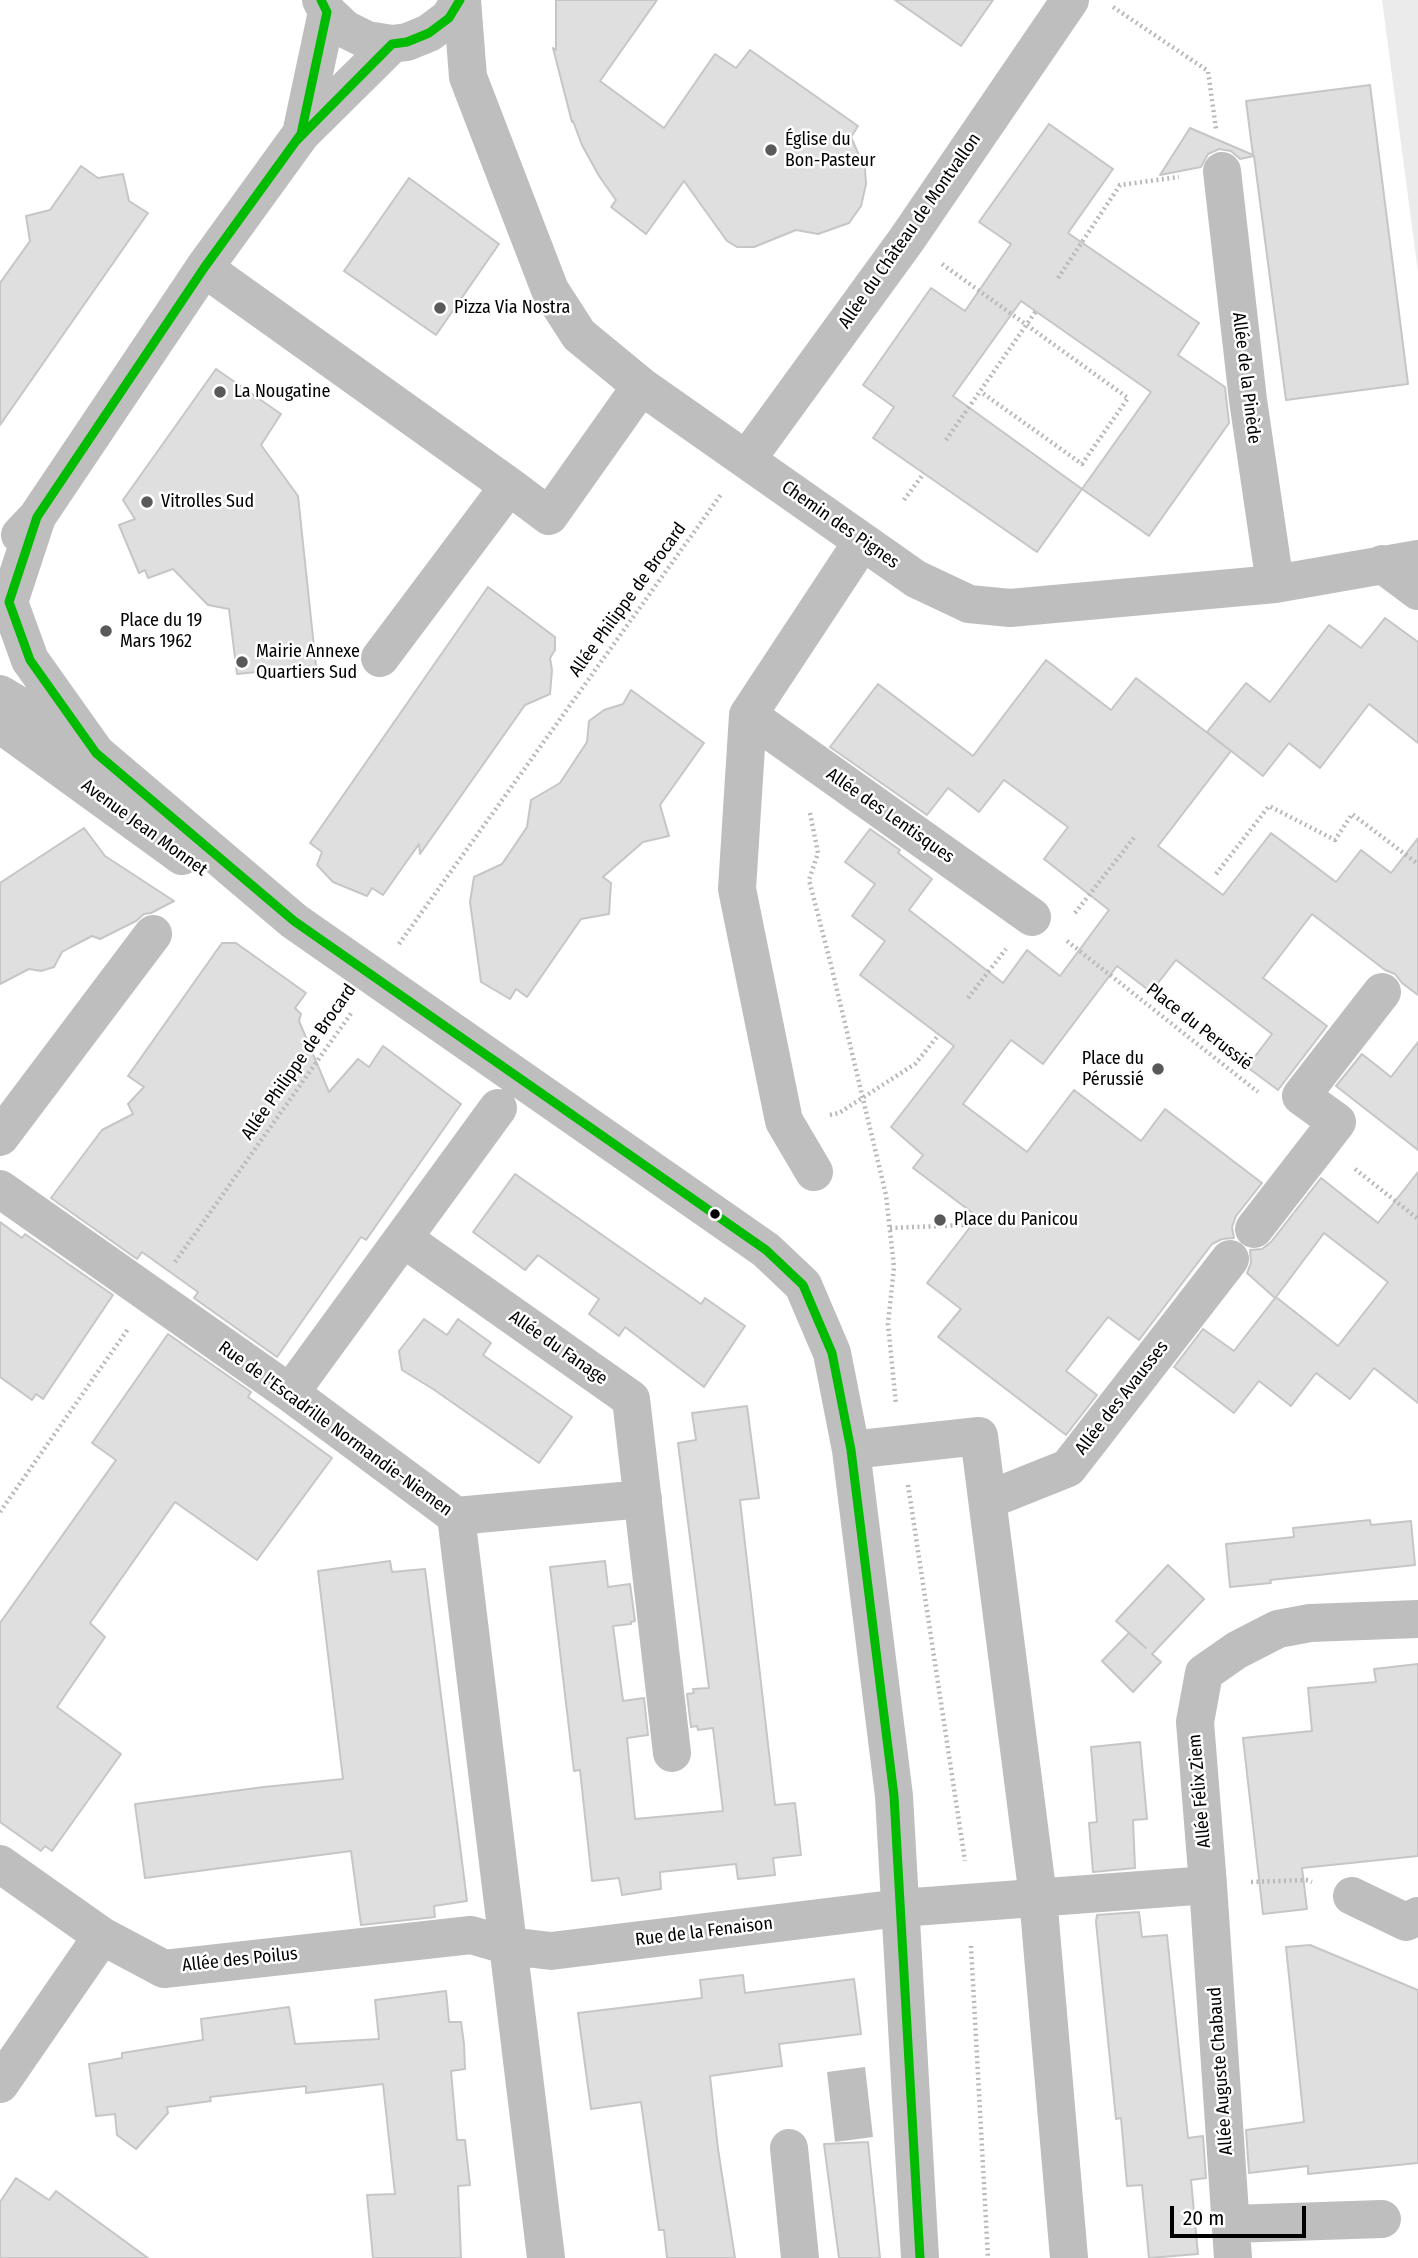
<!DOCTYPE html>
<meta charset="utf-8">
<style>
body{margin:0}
#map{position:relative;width:1418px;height:2258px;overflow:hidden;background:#fff;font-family:"Fira Sans Condensed",sans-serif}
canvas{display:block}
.scale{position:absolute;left:1170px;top:2206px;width:136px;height:32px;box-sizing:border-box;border:4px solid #000;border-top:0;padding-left:9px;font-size:21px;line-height:24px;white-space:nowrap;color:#000;-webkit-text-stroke:5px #fff;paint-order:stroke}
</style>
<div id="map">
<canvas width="1418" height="2258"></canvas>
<div class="scale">20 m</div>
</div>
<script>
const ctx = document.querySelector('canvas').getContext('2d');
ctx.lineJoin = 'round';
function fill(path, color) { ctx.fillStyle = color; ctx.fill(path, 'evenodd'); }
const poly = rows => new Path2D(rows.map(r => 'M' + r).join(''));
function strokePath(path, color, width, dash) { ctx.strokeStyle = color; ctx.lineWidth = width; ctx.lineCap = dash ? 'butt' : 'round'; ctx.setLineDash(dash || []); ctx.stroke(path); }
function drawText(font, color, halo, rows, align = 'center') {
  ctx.font = font + ' "Fira Sans Condensed",sans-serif'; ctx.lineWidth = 5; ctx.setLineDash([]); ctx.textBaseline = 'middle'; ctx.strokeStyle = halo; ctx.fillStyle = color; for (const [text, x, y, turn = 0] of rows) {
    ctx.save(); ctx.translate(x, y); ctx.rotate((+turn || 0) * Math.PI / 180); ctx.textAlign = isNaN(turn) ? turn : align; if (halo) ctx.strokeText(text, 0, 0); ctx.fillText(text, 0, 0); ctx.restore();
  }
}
fill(poly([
 [1382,0,1418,0,1418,272]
]), '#ebebeb');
fill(poly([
 [865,2067,873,2137,835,2142,827,2072]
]), '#bebebe');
const building = poly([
 [556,0,657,0,600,81,664,128,715,54,736,68,750,50,858,126,851,137,865,169,866,184,861,206,849,223,818,234,796,230,754,247,737,247,727,241,684,181,646,234,611,207,616,200,599,176,582,145,573,121,572,122,553,48,556,50,556,0],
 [895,0,993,0,961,46,895,0],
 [1370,85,1408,384,1286,400,1254,156,1240,159,1231,151,1219,149,1208,154,1201,167,1160,175,1190,128,1253,155,1246,101,1370,85],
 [1049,124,1113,169,1068,233,1199,323,1178,355,1225,387,1229,423,1149,536,1082,489,1037,552,873,438,894,407,863,385,931,288,965,311,1011,244,979,222,1049,124],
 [1021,301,1151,392,1082,489,953,396,1021,301],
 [81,166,98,178,123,174,129,201,148,213,0,425,0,283,30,241,26,216,50,210,81,166],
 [409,178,499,244,436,335,344,271,409,178],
 [216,369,281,414,261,445,298,496,316,666,237,674,229,609,208,605,173,569,148,578,145,570,139,573,119,525,135,519,123,500,216,369],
 [488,587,555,637,555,650,550,658,552,670,550,694,525,705,420,854,419,844,383,895,372,888,367,896,333,882,317,865,322,852,310,843,488,587],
 [1385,618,1418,642,1418,743,1369,704,1320,768,1289,743,1263,776,1207,732,1246,683,1270,702,1329,625,1361,648,1385,618],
 [1046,660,1111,710,1136,678,1231,751,1158,846,1223,895,1271,833,1336,882,1361,850,1391,873,1418,838,1418,995,1402,983,1395,974,1385,970,1312,914,1263,978,1327,1026,1278,1090,1247,1067,1272,1034,1176,960,1151,992,1117,966,1043,1064,1011,1040,963,1104,1027,1152,1074,1090,1141,1141,1165,1109,1262,1183,1236,1216,1232,1227,1234,1238,1222,1239,1212,1244,1139,1340,1108,1317,1066,1371,1097,1395,1066,1435,938,1337,961,1309,927,1283,978,1217,913,1168,923,1155,891,1127,954,1046,860,975,885,941,852,916,875,884,845,862,870,829,900,850,898,853,932,879,909,910,1003,983,1027,950,1060,976,1109,910,1044,859,1068,827,1004,780,979,812,948,788,927,815,830,747,878,684,973,756,1046,660],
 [631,690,704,743,660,805,669,836,643,842,603,877,611,883,609,914,581,919,527,997,516,989,510,999,481,982,470,902,474,877,502,864,527,827,531,800,560,783,587,742,589,721,604,710,623,704,631,690],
 [84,828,105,856,174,901,151,913,144,914,136,921,100,939,92,936,71,947,62,952,54,967,41,971,29,969,0,984,0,883,84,828],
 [222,943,236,943,306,993,295,1008,301,1014,299,1021,329,1092,358,1059,369,1067,383,1046,461,1104,366,1240,361,1237,277,1357,194,1298,198,1292,142,1252,137,1259,51,1198,102,1130,133,1114,128,1104,144,1087,128,1076,222,943],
 [1418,1042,1418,1150,1336,1086,1362,1054,1391,1077,1418,1042],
 [1418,1172,1418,1403,1374,1368,1350,1399,1316,1373,1291,1406,1259,1381,1234,1413,1174,1367,1203,1329,1234,1351,1275,1298,1247,1273,1251,1263,1250,1250,1262,1249,1271,1242,1321,1178,1378,1223,1418,1172],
 [1324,1233,1388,1282,1338,1346,1276,1297,1324,1233],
 [515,1174,701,1304,705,1298,745,1326,704,1387,625,1327,619,1336,589,1314,599,1299,538,1255,525,1270,473,1232,515,1174],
 [0,1222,22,1238,25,1234,113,1295,43,1399,36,1394,32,1400,0,1377,0,1222],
 [424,1319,447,1335,458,1319,491,1343,483,1355,572,1417,539,1463,433,1389,402,1370,399,1351,424,1319],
 [168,1334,251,1392,248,1397,332,1458,257,1560,175,1502,90,1623,105,1637,57,1707,121,1754,52,1851,45,1846,41,1851,0,1822,0,1623,116,1460,92,1443,168,1334],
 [747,1406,759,1498,740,1500,775,1805,795,1803,801,1855,773,1858,775,1875,738,1879,736,1864,660,1872,661,1889,622,1895,619,1878,592,1881,580,1770,574,1771,550,1567,605,1561,608,1587,630,1584,635,1621,631,1622,631,1624,613,1626,623,1701,644,1698,648,1735,627,1738,635,1819,723,1811,713,1728,698,1730,697,1726,691,1727,687,1694,694,1693,693,1689,709,1688,678,1443,696,1440,692,1413,747,1406],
 [1370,1520,1371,1525,1411,1521,1415,1565,1270,1580,1271,1583,1230,1587,1226,1544,1294,1537,1293,1528,1370,1520],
 [390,1561,392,1572,425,1569,467,1901,434,1906,435,1917,361,1925,351,1851,145,1878,135,1804,264,1787,343,1779,318,1571,390,1561],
 [1168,1565,1204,1599,1152,1654,1161,1662,1133,1692,1102,1661,1129,1633,1146,1648,1116,1621,1168,1565],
 [1418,1664,1418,1856,1302,1868,1307,1909,1263,1914,1243,1738,1312,1731,1308,1688,1376,1682,1374,1669,1418,1664],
 [1140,1742,1147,1819,1133,1820,1135,1868,1093,1872,1089,1823,1097,1822,1091,1747,1140,1742],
 [1139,1912,1142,1937,1167,1935,1188,2138,1203,2136,1206,2178,1191,2180,1198,2254,1149,2258,1142,2185,1127,2186,1121,2118,1116,2119,1096,1922,1097,1915,1139,1912],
 [1310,1945,1418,1990,1418,2163,1308,2174,1308,2166,1249,2173,1246,2130,1304,2122,1286,1947,1310,1945],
 [743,1975,745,1993,854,1979,861,2034,779,2044,782,2066,710,2076,718,2149,735,2258,667,2258,664,2230,659,2230,641,2102,591,2109,578,2013,702,1998,700,1980,743,1975],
 [446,1991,449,2022,461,2022,464,2044,465,2069,451,2071,457,2140,465,2140,470,2185,458,2186,461,2258,373,2258,367,2195,395,2194,383,2084,306,2093,306,2086,210,2097,211,2101,167,2107,168,2113,136,2149,117,2135,115,2114,96,2116,89,2064,122,2058,122,2053,203,2040,201,2019,289,2007,295,2044,379,2039,375,2000,446,1991],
 [868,2142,880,2258,839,2258,824,2144,868,2142],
 [16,2178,49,2200,56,2191,148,2258,0,2258,0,2202,16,2178]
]);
fill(building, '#dfdfdf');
strokePath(building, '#c6c6c6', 2);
strokePath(poly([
 [1113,7,1208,71,1216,129],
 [942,264,1128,398,1082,464,981,392],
 [1058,278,1120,185,1179,177],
 [946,440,1036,311],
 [904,500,924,473],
 [810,813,818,853,809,880,831,965,886,1195,894,1267,888,1324,896,1404],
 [1216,874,1269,806,1335,840,1352,814,1418,864],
 [1075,913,1136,835],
 [1067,941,1258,1092],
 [399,944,722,493],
 [968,998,1006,949],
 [830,1115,839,1113,915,1064,937,1037],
 [1355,1169,1418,1219],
 [890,1228,965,1225],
 [175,1262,352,1012],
 [908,1485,965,1861],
 [0,1512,128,1329],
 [1251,1882,1306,1880,1312,1882],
 [971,1946,988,2258]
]), '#b9b9b9', 4.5, [2, 3.5]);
strokePath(poly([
 [321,0,327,12,345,29,367,40,392,44,407,42,429,33,449,18,460,0],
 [462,0,468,77,550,290,579,335,641,386,916,579,969,604,1010,608,1275,584,1418,559],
 [301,134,327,12],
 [1222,171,1248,400,1275,584],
 [204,268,509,486,380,658],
 [747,459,907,239,1070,0],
 [509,486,549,516,641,386],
 [37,517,9,602,30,660,96,753,294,921,766,1250,803,1285,832,1353,851,1450,894,1796,920,2258],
 [20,535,37,517,204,268,301,134,392,44],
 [1382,564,1418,591],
 [0,694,80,742],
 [748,715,1032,917],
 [0,724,182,856],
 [0,1137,153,934],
 [814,1172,784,1121,737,889,748,715,862,542],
 [0,1189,290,1393,456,1516,546,2258],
 [1254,1229,1337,1122,1301,1096,1382,992],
 [404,1239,631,1399,672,1753],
 [290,1393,498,1108],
 [851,1450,979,1436,1038,1897,1069,2258],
 [988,1500,1068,1468,1230,1259],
 [456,1516,643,1499],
 [0,1864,102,1936,164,1969,471,1935,509,1946,551,1951,900,1908,1208,1885,1195,1722,1204,1673,1237,1650,1278,1629,1310,1623,1418,1619],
 [1208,1885,1233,2258],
 [1352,1896,1406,1922,1418,1916],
 [0,2084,102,1936],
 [789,2148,800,2258],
 [1231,2224,1382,2219]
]), '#bebebe', 38);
strokePath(poly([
 [321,0,327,12,301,134,204,268,37,517,9,602,30,660,96,753,294,921,766,1250,803,1285,832,1353,851,1450,894,1796,920,2258],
 [296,141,392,44,407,42,429,33,449,18,460,0]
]), '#0b0', 9);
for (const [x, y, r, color] of [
 [771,150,7,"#595959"],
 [440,308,7,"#595959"],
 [220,392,7,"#595959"],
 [147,502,7,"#595959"],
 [106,631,7,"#595959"],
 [242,662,7,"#595959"],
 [1158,1069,7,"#595959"],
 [715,1214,6,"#000"],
 [940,1220,7,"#595959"]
]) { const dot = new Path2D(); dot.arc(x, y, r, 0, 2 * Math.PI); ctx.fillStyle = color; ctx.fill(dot); strokePath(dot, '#fff', 2.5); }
drawText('18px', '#000', '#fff', [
 ["Église du",785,140],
 ["Bon-Pasteur",785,161],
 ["Pizza Via Nostra",454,308],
 ["La Nougatine",234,392],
 ["Vitrolles Sud",161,502],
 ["Place du 19",120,621],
 ["Mars 1962",120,642],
 ["Mairie Annexe",256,652],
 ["Quartiers Sud",256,673],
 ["Place du",1144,1059,"right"],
 ["Pérussié",1144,1080,"right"],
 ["Place du Panicou",954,1220]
], 'left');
drawText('18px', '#000', '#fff', [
 ["Allée du Château de Montvallon",910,231,-55],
 ["Allée de la Pinède",1246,378,83],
 ["Chemin des Pignes",840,525,35],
 ["Allée Philippe de Brocard",628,600,-54],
 ["Allée des Lentisques",890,816,35],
 ["Avenue Jean Monnet",144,828,36],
 ["Place du Perussié",1199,1027,38],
 ["Allée Philippe de Brocard",299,1062,-55],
 ["Allée du Fanage",558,1348,35],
 ["Allée des Avausses",1122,1398,-52],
 ["Rue de l'Escadrille Normandie-Niemen",335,1429,36],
 ["Allée Félix Ziem",1200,1791,-95],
 ["Rue de la Fenaison",704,1932,-7],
 ["Allée des Poilus",240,1960,-6],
 ["Allée Auguste Chabaud",1221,2071,-94]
]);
</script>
